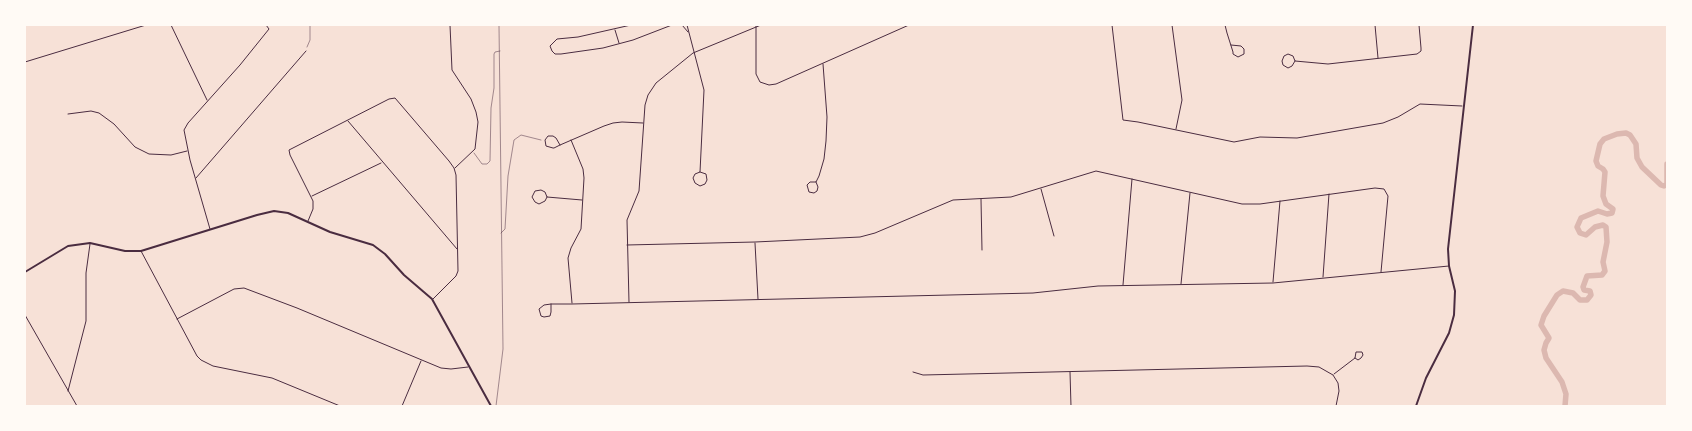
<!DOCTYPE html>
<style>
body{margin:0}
#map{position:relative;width:1692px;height:431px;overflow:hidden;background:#f7e1d7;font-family:"Source Sans 3",sans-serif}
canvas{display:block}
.frame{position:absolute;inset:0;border:26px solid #fffaf5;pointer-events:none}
</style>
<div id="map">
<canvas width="1692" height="431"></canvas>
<div class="frame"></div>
</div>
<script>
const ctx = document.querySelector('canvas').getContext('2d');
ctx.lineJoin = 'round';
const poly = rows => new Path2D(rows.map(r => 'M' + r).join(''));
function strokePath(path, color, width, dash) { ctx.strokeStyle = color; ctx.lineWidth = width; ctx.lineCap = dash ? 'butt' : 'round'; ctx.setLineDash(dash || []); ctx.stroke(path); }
strokePath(poly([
 [1565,406,1566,394,1562,382,1546,358,1544,350,1546,343,1549,338,1541,325,1544,316,1557,295,1563,291,1573,293,1580,300,1587,300,1591,295,1590,291,1584,290,1583,287,1587,276,1602,275,1605,271,1603,262,1607,242,1606,227,1603,225,1595,227,1586,235,1580,233,1577,227,1581,218,1598,211,1607,214,1612,213,1613,209,1606,204,1603,196,1605,172,1603,169,1598,166,1596,161,1600,144,1604,139,1617,134,1626,133,1630,135,1636,144,1637,158,1642,167,1661,185,1664,186,1667,184,1667,164]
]), '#dcb8b0', 5.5);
strokePath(poly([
 [307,47,310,40,310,25],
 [474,153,482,164,487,164,490,161,491,108,494,88,494,54,495,52,500,51],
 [501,233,505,229,508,176,514,140,521,135,541,140],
 [496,406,503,349,499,25]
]), '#4a2c40', 0.5);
strokePath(poly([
 [171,25,207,100],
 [450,25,452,70,471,99,476,112,478,122,475,149,455,168],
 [631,25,578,37,557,39,550,46,552,51,555,54,561,54,603,48,633,40,672,25],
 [682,25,688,32],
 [687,25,704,90,700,172,695,174,693,178,695,183,700,186,705,184,707,180,706,174,700,172],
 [756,25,756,74,760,82,769,85,776,84,909,25],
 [1112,25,1123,120,1138,122,1234,142,1260,137,1297,138,1383,123,1398,117,1420,104,1462,106],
 [1172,25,1182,100,1176,129],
 [1225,25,1227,33,1233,52,1233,54,1238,57,1244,54,1244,49,1241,46,1231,45],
 [1375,25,1378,58],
 [615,30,619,43],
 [1295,61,1292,66,1288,68,1283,65,1282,61,1284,56,1288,54,1293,56,1295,61,1328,64,1417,54,1421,51,1421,48,1419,25],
 [25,62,146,25],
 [68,114,91,111,99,113,114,124,135,147,149,154,171,155,187,151],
 [348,121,457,249],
 [571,140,583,169,584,178,581,229,571,248,568,258,572,303],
 [560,145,556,138,553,136,548,136,545,140,546,146,553,148,554,148,560,145,604,126,613,123,622,122,643,123],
 [196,178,306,51],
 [816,182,818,187,817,191,814,193,809,192,807,185,810,182,816,182,819,176,824,159,826,141,827,117,823,64],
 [1041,189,1054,236],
 [312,196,381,163],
 [547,197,545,201,539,204,535,202,532,197,535,191,541,190,545,192,547,197,582,200],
 [981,199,982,250],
 [308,221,313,209,313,201,290,155,289,150,389,99,395,98,449,161,454,168,456,175,458,271,456,276,433,299],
 [210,229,190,160,184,130,188,123,240,65,269,29,266,25],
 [755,243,758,299],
 [627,245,755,242,860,237,875,233,953,200,1011,197,1096,171,1242,204,1260,204,1375,188,1384,189,1388,196,1381,272],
 [141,251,197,356,201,360,213,366,272,378,340,406],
 [1323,277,1329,194],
 [1273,282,1280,201],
 [1181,284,1190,193],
 [1123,285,1132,179],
 [629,302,627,220,639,191,645,105,648,95,656,83,693,53,761,25],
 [551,304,551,312,550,316,544,317,541,316,539,309,544,305,551,304,572,304,1033,293,1098,286,1273,283,1449,266],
 [25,315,77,406],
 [177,319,234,289,244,288,297,308,441,368,451,369,468,367],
 [913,372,923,375,1307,366,1319,367,1333,375,1338,383,1339,391,1336,406],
 [1070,372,1071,406],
 [1334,374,1355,358,1356,352,1362,352,1363,355,1361,358,1358,360,1355,358],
 [68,391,86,321,86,273,90,244],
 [402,406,421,361]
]), '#4a2c40', 1);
strokePath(poly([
 [25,272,68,246,90,243,125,251,141,251,257,215,274,211,288,213,330,232,373,245,385,254,404,275,432,299,491,406],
 [1416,406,1426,378,1449,333,1454,315,1455,291,1449,266,1448,249,1473,25]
]), '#4a2c40', 2);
</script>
